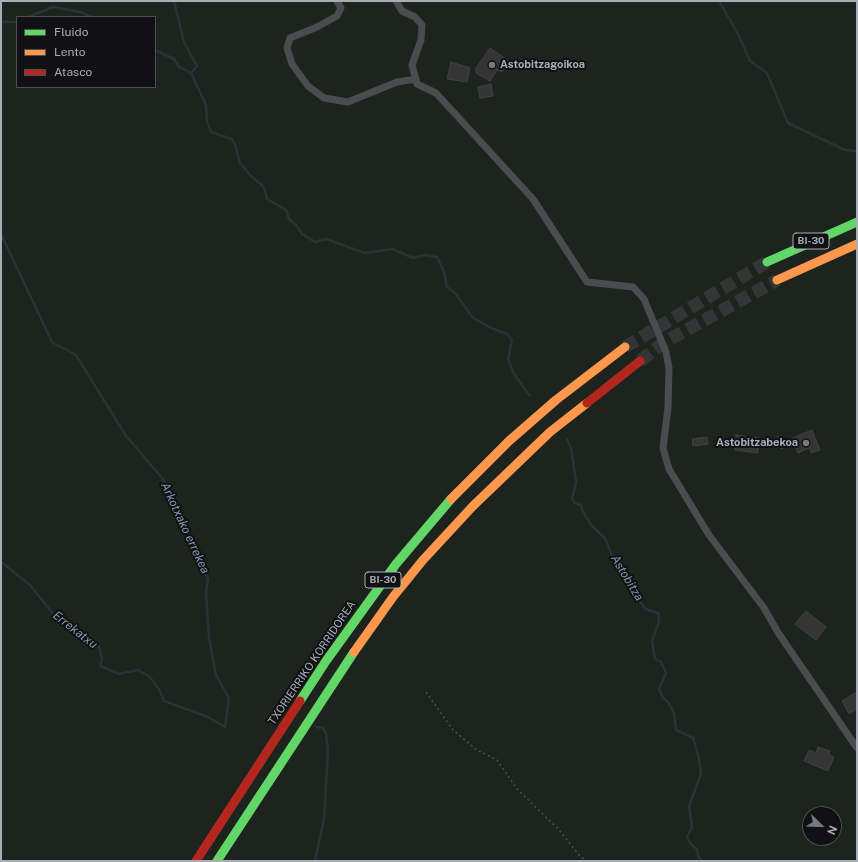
<!DOCTYPE html>
<style>
body{margin:0}
#map{position:relative;width:858px;height:862px;overflow:hidden;background:#171717;font-family:"Public Sans",sans-serif}
canvas{display:block}
.frame{position:absolute;inset:0;border:2px solid #a8adb8;pointer-events:none}
.legend{position:absolute;left:16px;top:16px;width:140px;height:72px;box-sizing:border-box;background:#111113;border:1px solid #4d4f55;margin:0;padding:5px 7px;list-style:none;font-size:12px;color:#a8adb8}
.legend li{display:flex;align-items:center;gap:8px;height:20px}
.legend b{width:20px;border:1px solid #4d4f55}
.north{position:absolute;left:802px;top:806px;width:40px;height:40px;box-sizing:border-box;background:#111113;border:1px solid #4d4f55;border-radius:50%;rotate:113deg;font-size:11px;font-weight:700;line-height:16px;text-align:center;color:#a8adb8}
.north::after{content:'';display:block;margin:auto;width:14px;height:18px;background:#757880;clip-path:polygon(50% 0,100% 100%,50% 72%,0 100%)}
</style>
<div id="map">
<canvas width="858" height="862"></canvas>
<div class="frame"></div>
<ul class="legend">
<li><b style="height:5px;background:#63d668"></b>Fluido</li>
<li><b style="height:5px;background:#ff974d"></b>Lento</li>
<li><b style="height:5px;background:#b3261e"></b>Atasco</li>
</ul>
<div class="north">N</div>
</div>
<script>
const ctx = document.querySelector('canvas').getContext('2d');
ctx.lineJoin = 'round';
function fill(path, color) { ctx.fillStyle = color; ctx.fill(path, 'evenodd'); }
const poly = rows => new Path2D(rows.map(r => 'M' + r).join(''));
function strokePath(path, color, width, dash) { ctx.strokeStyle = color; ctx.lineWidth = width; ctx.lineCap = dash ? 'butt' : 'round'; ctx.setLineDash(dash || []); ctx.stroke(path); }
function drawText(font, color, halo, rows, align = 'center') {
  ctx.font = font + ' "Public Sans",sans-serif'; ctx.lineWidth = 4; ctx.setLineDash([]); ctx.textBaseline = 'middle'; ctx.strokeStyle = halo; ctx.fillStyle = color; for (const [text, x, y, turn = 0] of rows) {
    ctx.save(); ctx.translate(x, y); ctx.rotate((+turn || 0) * Math.PI / 180); ctx.textAlign = isNaN(turn) ? turn : align; if (halo) ctx.strokeText(text, 0, 0); ctx.fillText(text, 0, 0); ctx.restore();
  }
}
fill(poly([
 [1,1,857,1,857,861,1,861],
 [17,17,155,17,155,87,17,87],
 [810,814,834,814,834,838,810,838]
]), '#1d241e');
strokePath(poly([
 [174,1,184,42,197,66,191,73],
 [719,1,738,34,750,61,767,73,788,123,845,150,857,151],
 [28,17,53,7,80,12,92,17],
 [1,22,17,22],
 [155,50,174,59,179,67,191,73,206,105,207,121,211,132,232,139,235,145,240,163,251,176,264,187,267,199,286,210,289,219,296,225,302,234,315,242,326,239,365,253,393,249,413,258,425,255,437,257,444,272,447,287,456,294,472,317,491,328,507,334,512,340,508,359,514,374,530,396],
 [1,234,52,342,76,355,126,436,163,479,208,579,206,593,209,638,216,675,229,698,225,727,208,717,164,701,159,689,149,676,138,670,119,674,100,666,102,659,99,647,57,619,30,585,1,562],
 [567,439,571,448,576,482,572,499,575,503,581,505,583,512,592,526,605,538,612,555,645,609,658,613,659,622,652,641,655,659,661,662,666,673,659,689,663,698,668,702,674,713,676,730,693,738,699,758,701,774,689,806,692,827,687,837,691,844,697,849,698,856,702,861],
 [315,861,324,819,328,752,326,733,323,728,316,727]
]), '#2a3239', 2.5);
const building = poly([
 [490,48,509,61,502,72,497,70,490,81,476,73,476,68,490,48],
 [451,62,470,68,467,82,447,79,451,62],
 [491,84,493,96,480,98,478,87,491,84],
 [812,430,820,450,811,453,809,448,798,453,792,438,812,430],
 [736,435,759,438,758,453,735,450,736,435],
 [778,436,786,440,782,449,774,444,778,436],
 [707,437,708,444,693,446,692,439,707,437],
 [806,611,826,627,816,640,795,624,806,611],
 [857,692,857,709,849,714,842,701,857,692],
 [818,747,830,751,829,755,834,757,828,771,804,761,809,750,816,753,818,747]
]);
fill(building, '#353536');
strokePath(building, '#3f4043', 1);
strokePath(poly([
 [625,347,767,262],
 [640,361,663,343,777,280]
]), '#343537', 13, [13, 6]);
strokePath(poly([
 [426,692,453,730,477,750,497,760,517,789,559,830,580,856,586,861]
]), '#4d4e52', 1.5, [2, 3]);
strokePath(poly([
 [337,1,341,8,337,16,317,27,290,38,287,48,292,64,308,86,324,98,348,102,397,82,416,79],
 [396,1,402,11,415,17,422,25,421,40,412,65,417,84,436,93,533,199,587,282,633,287,644,299,666,352,669,368,668,408,663,448,669,469,709,535,764,608,779,634,857,748]
]), '#4b4c50', 7);
strokePath(poly([
 [767,262,857,222],
 [300,701,326,661,396,564,451,499],
 [217,861,354,652]
]), '#63d668', 9);
strokePath(poly([
 [777,280,857,244],
 [451,499,509,441,556,400,625,347],
 [354,652,393,597,423,560,473,506,550,432,587,403]
]), '#ff974d', 9);
strokePath(poly([
 [587,403,640,361],
 [196,861,300,701]
]), '#b3261e', 9);
for (const [x, y, r, color] of [
 [492,65,4,"#757880"],
 [806,443,4,"#757880"]
]) { const dot = new Path2D(); dot.arc(x, y, r, 0, 2 * Math.PI); ctx.fillStyle = color; ctx.fill(dot); strokePath(dot, '#111113', 1.5); }
for (const [x, y, w] of [
 [811,241,36],
 [383,580,36]
]) { const box = new Path2D(); box.roundRect(x - w / 2, y - 8, w, 16, 3); ctx.fillStyle = '#111113'; ctx.fill(box); strokePath(box, '#a8adb8', 1); }
drawText('bold 10px', '#a8adb8', null, [
 ["BI-30",811,241],
 ["BI-30",383,580]
]);
drawText('bold 11px', '#a8adb8', '#111113', [
 ["Astobitzagoikoa",500,65],
 ["Astobitzabekoa",798,443,"right"]
], 'left');
drawText('11px', '#a8adb8', '#111113', [
 ["TXORIERRIKO KORRIDOREA",312,663,-56]
]);
drawText('italic 12px', '#7f9bb3', '#111113', [
 ["Arkotxako errekea",185,528,65],
 ["Astobitza",627,578,59],
 ["Errekatxu",75,630,38]
]);
</script>
